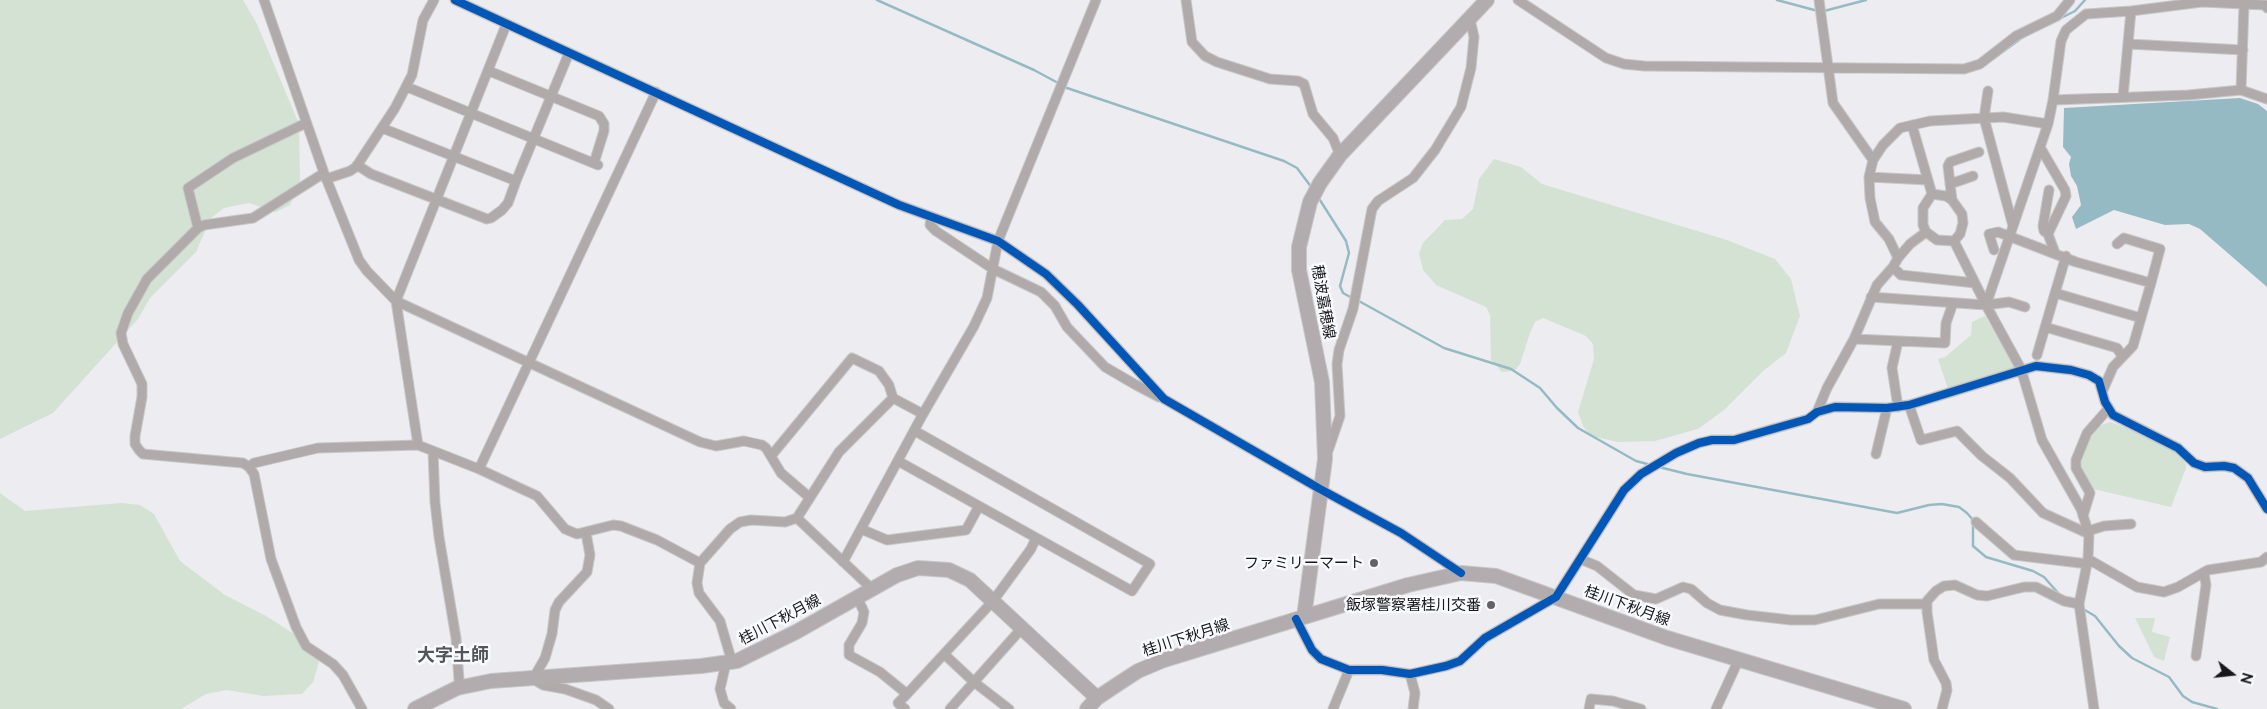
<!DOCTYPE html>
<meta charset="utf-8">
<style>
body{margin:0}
#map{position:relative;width:2267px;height:709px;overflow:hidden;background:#ededf1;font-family:Raleway,sans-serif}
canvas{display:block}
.north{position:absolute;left:2207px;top:649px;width:50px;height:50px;-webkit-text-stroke:4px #f9faff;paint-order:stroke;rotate:106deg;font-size:14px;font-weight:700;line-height:20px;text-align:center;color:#18181a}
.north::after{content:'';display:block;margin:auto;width:18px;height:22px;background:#18181a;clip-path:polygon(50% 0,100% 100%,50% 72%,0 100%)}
</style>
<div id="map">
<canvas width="2267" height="709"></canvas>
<div class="north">N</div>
</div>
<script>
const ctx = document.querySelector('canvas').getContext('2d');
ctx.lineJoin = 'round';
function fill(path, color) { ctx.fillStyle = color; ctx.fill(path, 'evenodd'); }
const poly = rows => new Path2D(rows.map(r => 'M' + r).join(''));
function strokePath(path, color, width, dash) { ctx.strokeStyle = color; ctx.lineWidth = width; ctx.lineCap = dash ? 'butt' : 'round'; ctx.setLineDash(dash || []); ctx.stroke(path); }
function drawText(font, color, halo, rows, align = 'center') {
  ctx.font = font + ' Raleway,"Noto Sans JP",sans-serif'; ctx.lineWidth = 5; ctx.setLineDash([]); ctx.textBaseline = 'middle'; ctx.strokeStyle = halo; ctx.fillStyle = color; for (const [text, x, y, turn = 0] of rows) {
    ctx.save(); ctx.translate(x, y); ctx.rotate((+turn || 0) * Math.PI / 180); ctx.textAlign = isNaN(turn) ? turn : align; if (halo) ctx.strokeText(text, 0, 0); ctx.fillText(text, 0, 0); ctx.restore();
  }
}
fill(poly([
 [0,0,243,0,257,24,299,124,300,181,290,205,276,212,249,203,224,208,211,218,196,252,150,298,138,319,53,413,0,439],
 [1494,159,1521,167,1542,184,1727,240,1775,259,1791,279,1800,316,1786,353,1763,371,1724,410,1698,429,1655,441,1618,442,1591,436,1583,426,1578,412,1594,359,1593,344,1586,336,1543,318,1535,322,1530,333,1520,364,1514,371,1502,372,1491,360,1490,315,1486,307,1436,285,1423,270,1419,253,1423,243,1445,220,1462,219,1473,209,1479,179],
 [1985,316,2015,367,1996,376,1949,392,1938,359,1945,357,1971,335,1972,322],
 [2110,422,2157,439,2179,453,2186,464,2186,468,2171,507,2093,489,2083,476,2078,466,2087,443,2099,426],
 [0,493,25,511,121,503,140,505,154,514,180,561,225,595,266,616,310,644,319,662,313,682,302,694,263,696,227,690,206,694,181,709,0,709],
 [2135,618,2155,618,2152,632,2170,637,2164,661,2154,657]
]), '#d4e2d3');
fill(poly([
 [2240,98,2258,104,2267,111,2267,287,2200,229,2189,224,2165,225,2114,210,2076,229,2072,217,2081,205,2077,186,2071,176,2069,164,2071,157,2063,147,2064,108]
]), '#96bac3');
strokePath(poly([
 [877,0,1034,70,1060,84],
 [1777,0,1818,11],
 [1824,11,1866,0],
 [2059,19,2075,11,2085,0],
 [1993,59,2023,37],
 [1064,87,1284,161,1297,168,1312,188],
 [1318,197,1346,241,1349,253,1340,286,1343,293,1352,298],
 [1357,300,1444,348,1511,369,1540,388,1557,408,1578,428,1636,461,1651,465],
 [1659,467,1687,474,1897,513,1929,505,1942,504,1959,507,1967,513,1973,520,1973,546,1986,557,2033,571,2044,577,2059,594],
 [2083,609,2095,616,2119,646,2132,658,2169,677,2183,696,2192,702,2217,709]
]), '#96bac3', 2.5);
const street = poly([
 [264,0,324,173,359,260,367,271,396,301,700,442,716,446,744,441,762,445,766,448,781,473,809,497],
 [455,0,899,205,998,241,1046,274,1078,305,1164,399,1320,489,1401,533,1461,573],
 [1186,0,1192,42,1205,56,1217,62,1270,79,1298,81,1304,84,1313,114,1333,138,1340,155],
 [1518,0,1606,58,1624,64,1644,66,1964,69,1980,64,2016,36,2057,16,2070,0],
 [1819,0,1833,103,1873,160],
 [2244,4,2265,5,2267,8],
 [2128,44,2243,50],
 [489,71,599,116,604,124,604,131,594,163],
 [407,87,598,165],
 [1988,91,1984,118,2013,226],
 [2123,97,2131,11,2202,2,2244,4,2241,90],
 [2053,100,2061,41,2066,30,2086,14,2131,11],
 [1912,125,1932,194,1946,196,1952,200,1962,214,1963,223,1960,234,1954,241,1986,305,2021,369,2042,440,2081,509,2089,534,2088,559,2079,604,2094,709],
 [382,128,516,181,569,53],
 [2040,147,2065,190,2066,196,2048,234,2055,253],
 [357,165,371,174,487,219,491,218,502,210,508,203,516,181],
 [324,173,253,218,204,225,198,228,147,279,128,313,121,333,123,344,142,384,142,397,135,436,135,444,139,450,143,454,243,463,249,467,254,474,271,559,296,627,306,646,333,664,343,675,362,709],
 [1869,177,1928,180],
 [326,179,350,171,356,167,395,108,412,75,423,20,434,0],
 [1950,184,1973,176],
 [1932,194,1923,208,1923,225,1926,232,1937,240,1954,241],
 [1952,200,1948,166,1950,162,1979,152],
 [931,217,930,225,936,231,993,269,1041,292,1055,306,1067,327,1105,367,1136,385,1159,397],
 [198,228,188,188,233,158,306,123],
 [2048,234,2044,231,2043,226,2049,190],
 [2117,244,2124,238,2160,249,2151,283],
 [1994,250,1989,234,1998,232,2076,262,2151,283,2133,346,2113,367,2103,390],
 [2066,256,2055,293,2141,318],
 [1898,258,1910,244,1926,232],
 [1893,267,1901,275,1975,283],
 [1871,297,1986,305,2009,302,2025,307],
 [1986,305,2048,124,2053,100,2188,95,2241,90,2267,99],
 [2045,327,2117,348,2122,356],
 [1854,339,1945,343,1946,323,1953,303],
 [2037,355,2055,293],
 [1909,405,1921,440,1957,431,1982,456,2010,478,2043,513,2089,534],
 [1898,407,1892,368,1898,341],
 [1817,412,1827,388,1854,339,1877,285,1893,267,1898,258,1889,239,1875,222,1870,198,1869,177,1873,160,1883,145,1900,128,1930,121,2003,117,2048,124],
 [418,445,396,301,506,25],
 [433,451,435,502,439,537,456,638,459,680,462,687],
 [1327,454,1340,416,1337,364,1339,350,1353,309,1372,209,1378,201,1413,178,1435,150,1461,107,1471,68,1474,37,1470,19],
 [1876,454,1887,408],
 [771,456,852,358,879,371,889,385,893,398],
 [898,461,1132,591,1150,564,915,431],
 [249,467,254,463,318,448,418,445,479,469,537,496,565,529,577,534,613,525,621,526,657,540,700,563],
 [479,469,656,92],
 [2083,516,2090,493,2076,468,2076,460,2087,433,2108,409],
 [797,518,871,588],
 [1976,522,2014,555,2088,564],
 [861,529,887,540,966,530,979,506],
 [2088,531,2104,526,2131,524],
 [586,533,590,555,587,572,559,602,555,610,552,634,545,658,533,679,543,685,565,689,596,700,609,709],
 [1580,559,1597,566,1634,595,1656,599,1683,587,1691,589,1707,603,1720,610,1747,615,1791,620,1815,620,1879,604,1927,604],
 [2088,559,2137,587,2164,592,2178,587,2208,570,2261,562,2267,557],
 [843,562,923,414,974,326,987,298,998,241,1096,0],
 [857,597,864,612,862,623,849,645,849,655,880,672,907,694,898,703,905,709],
 [1296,619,1312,650,1321,659,1349,670,1382,670,1410,674,1446,666,1460,661,1485,638,1556,597,1624,490,1641,474,1676,453,1699,443,1712,440,1734,440,1808,419,1817,412,1835,407,1887,408,1909,405,2036,366,2071,370,2089,375,2099,381,2105,402,2113,415,2178,448,2194,463,2205,467,2224,466,2234,468,2248,478,2267,509],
 [944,654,974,682,1009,709],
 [2196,656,2206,585,2204,572],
 [732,662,720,621,699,593,697,583,700,563,730,529,740,522,751,520,785,522,797,518,839,452,893,398,923,414],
 [726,663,720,689,724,703,731,709],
 [1410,674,1415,693,1413,709],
 [907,694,993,601,1031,549,1036,538],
 [950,709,1022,628],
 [1333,709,1349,670],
 [1589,709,1591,699,1613,701,1641,709],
 [1716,709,1739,659],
 [1942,709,1947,690,1946,683,1934,660,1927,612,1927,601,1936,591,1944,586,1955,585,1977,595,1987,596,2024,587,2036,587,2064,601,2079,604]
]);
const primary = poly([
 [1304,617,1325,459,1322,382,1299,270,1299,247,1310,202,1320,183,1340,155,1487,0],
 [415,709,457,688,491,681,701,666,737,661,796,632,897,575,918,568,949,570,970,580,1097,698],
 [1087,709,1097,698,1118,684,1138,671,1164,660,1408,585,1461,573,1496,576,1667,638,1904,709]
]);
strokePath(street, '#c7c7c9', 11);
strokePath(primary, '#c7c7c9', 16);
strokePath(street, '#b0abaa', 9);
strokePath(primary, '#b2acae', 14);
strokePath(poly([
 [455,0,899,205,998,241,1046,274,1078,305,1164,399,1320,489,1401,533,1461,573],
 [1296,619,1312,650,1321,659,1349,670,1382,670,1410,674,1446,666,1460,661,1485,638,1556,597,1624,490,1641,474,1676,453,1699,443,1712,440,1734,440,1808,419,1817,412,1835,407,1887,408,1909,405,2036,366,2071,370,2089,375,2099,381,2105,402,2113,415,2178,448,2194,463,2205,467,2224,466,2234,468,2248,478,2267,509]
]), '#0057b8', 8);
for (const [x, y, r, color] of [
 [1374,563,5,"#636365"],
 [1491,605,5,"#636365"]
]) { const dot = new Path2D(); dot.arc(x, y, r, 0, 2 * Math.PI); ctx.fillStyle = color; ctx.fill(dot); strokePath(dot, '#f9faff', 2); }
drawText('15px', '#18181a', '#f9faff', [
 ["穂波嘉穂線",1323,302,80],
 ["桂川下秋月線",1627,606,20],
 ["桂川下秋月線",780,620,-28],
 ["桂川下秋月線",1186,638,-18]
]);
drawText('15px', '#18181a', '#f9faff', [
 ["ファミリーマート",1364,563],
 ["飯塚警察署桂川交番",1481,605]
], 'right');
drawText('bold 18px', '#555559', '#f9faff', [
 ["大字土師",453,656]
]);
</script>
